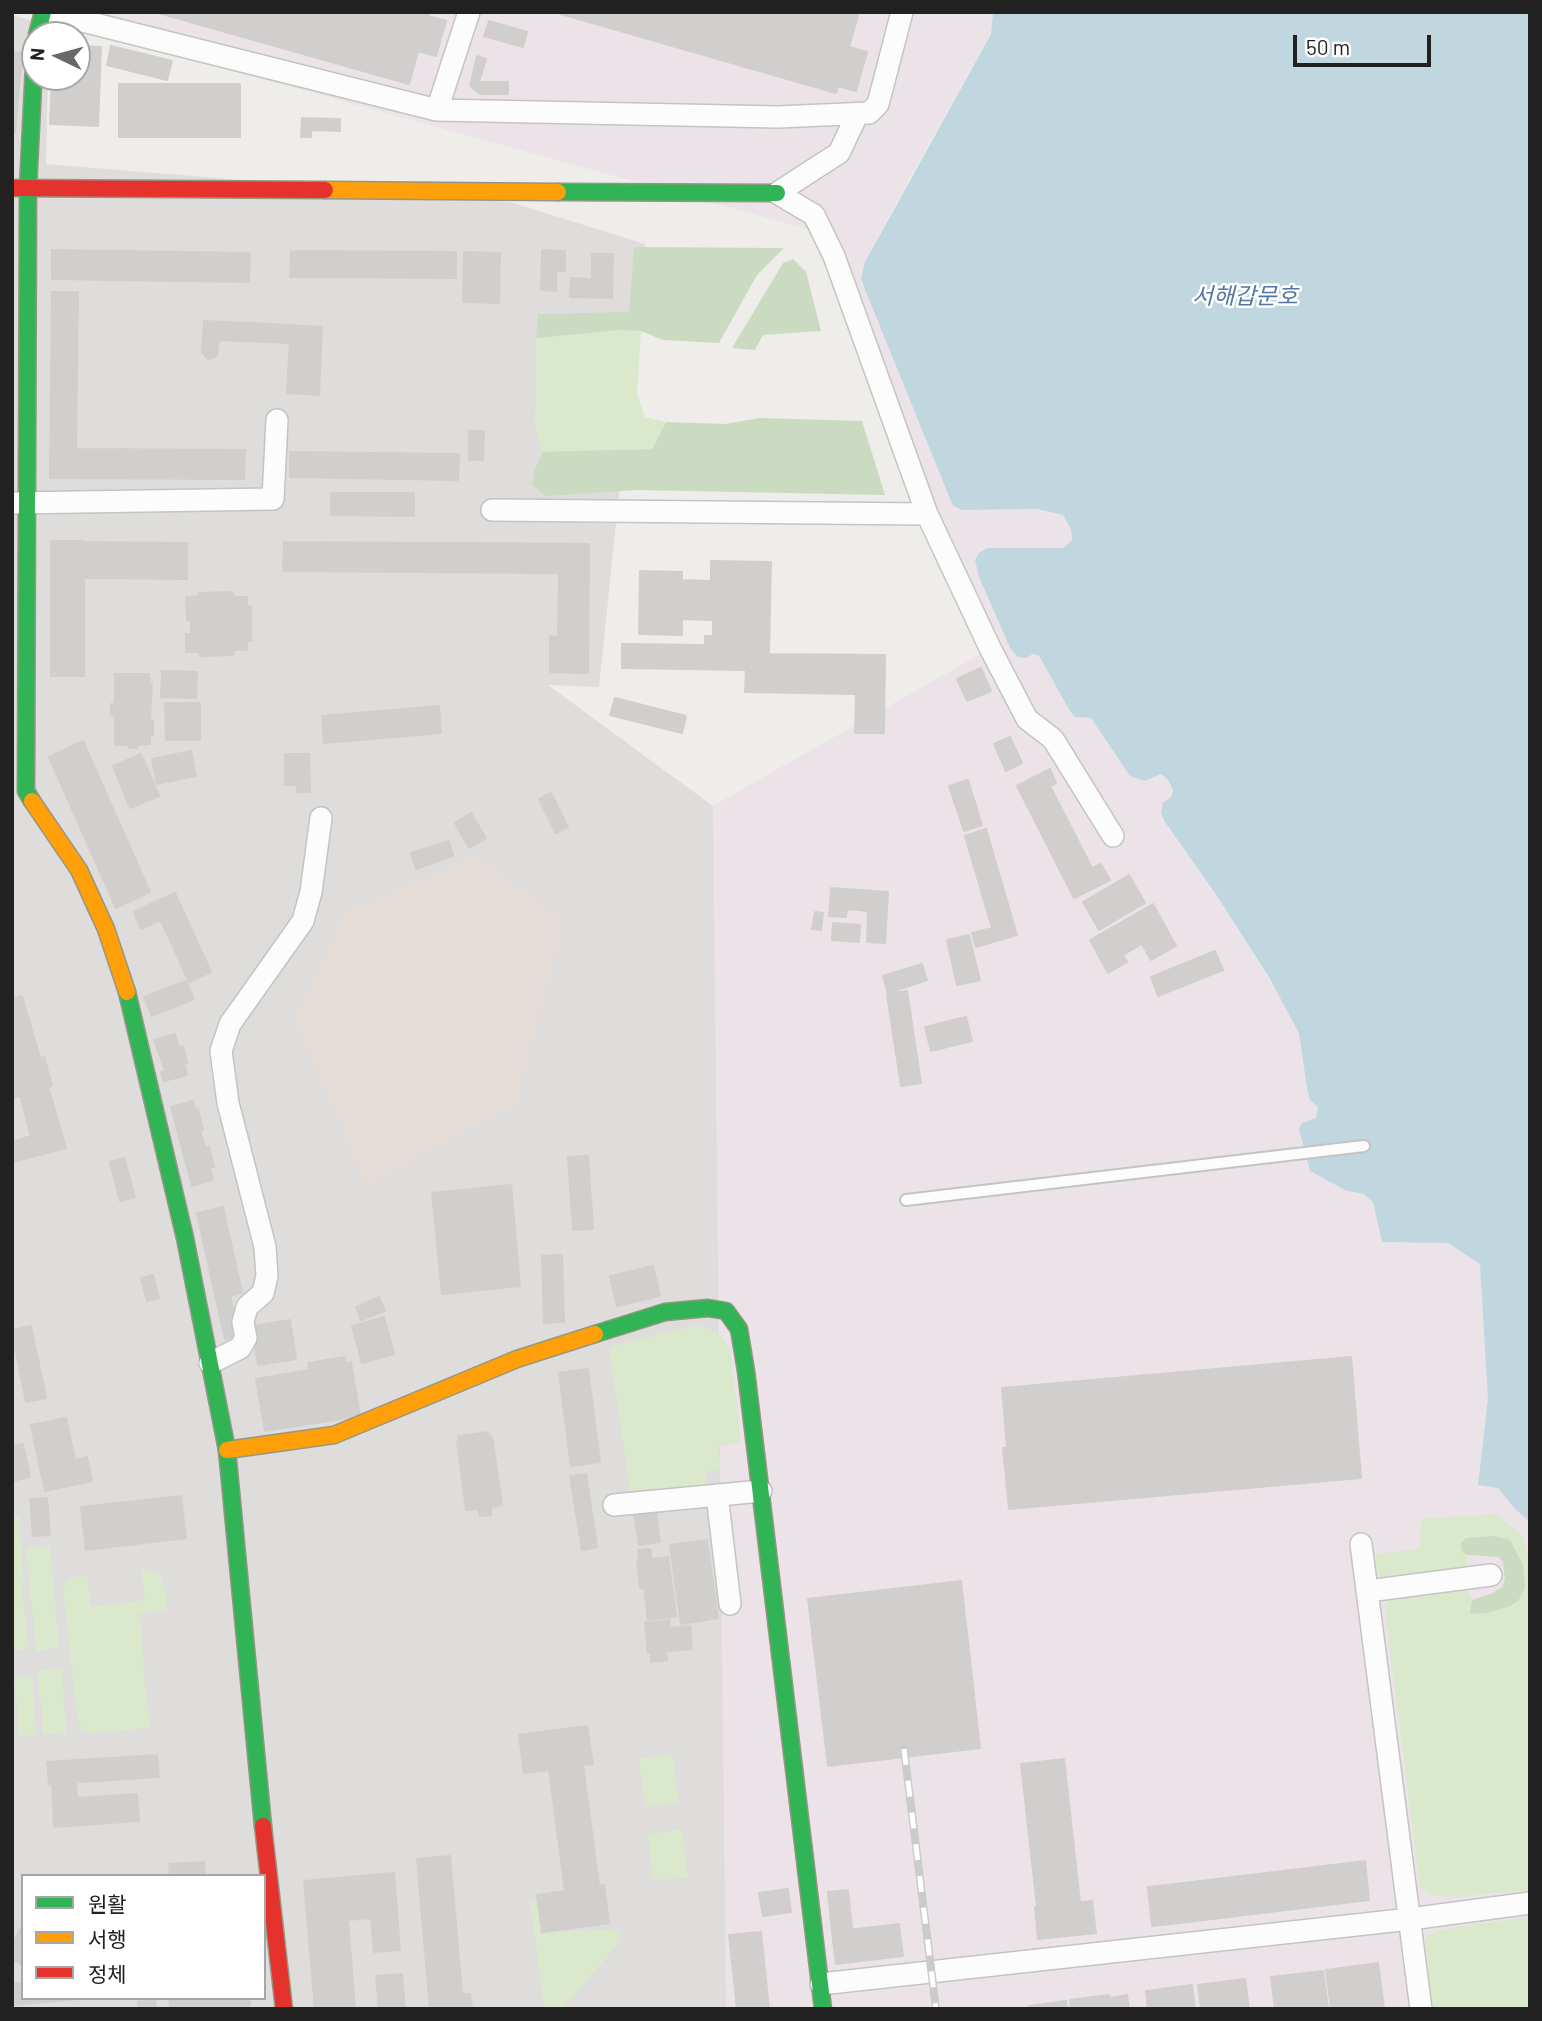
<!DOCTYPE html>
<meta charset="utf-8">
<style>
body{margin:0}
#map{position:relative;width:1542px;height:2021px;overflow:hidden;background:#eeedea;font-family:Barlow,"Noto Sans KR",sans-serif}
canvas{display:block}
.frame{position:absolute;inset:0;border:14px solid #212121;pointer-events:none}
.legend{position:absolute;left:21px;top:1874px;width:245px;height:126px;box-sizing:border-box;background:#fff;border:2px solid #a6a6a6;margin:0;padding:9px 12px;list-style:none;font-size:21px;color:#212121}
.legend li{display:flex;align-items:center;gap:14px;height:35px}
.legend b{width:35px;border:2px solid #a6a6a6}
.north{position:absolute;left:21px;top:21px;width:70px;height:70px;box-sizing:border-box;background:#fff;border:2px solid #a6a6a6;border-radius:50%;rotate:275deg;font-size:19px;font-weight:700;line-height:28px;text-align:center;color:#212121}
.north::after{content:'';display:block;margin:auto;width:24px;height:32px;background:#696867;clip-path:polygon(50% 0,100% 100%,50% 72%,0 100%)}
.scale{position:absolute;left:1293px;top:35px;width:138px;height:32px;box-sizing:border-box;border:4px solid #212121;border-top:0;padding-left:9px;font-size:21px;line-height:24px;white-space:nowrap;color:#212121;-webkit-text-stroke:5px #fff;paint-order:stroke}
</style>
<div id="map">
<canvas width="1542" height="2021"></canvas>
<div class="frame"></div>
<ul class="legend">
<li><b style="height:9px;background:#30b455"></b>원활</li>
<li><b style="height:9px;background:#ff9f0a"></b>서행</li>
<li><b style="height:9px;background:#e5322d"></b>정체</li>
</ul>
<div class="north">N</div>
<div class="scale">50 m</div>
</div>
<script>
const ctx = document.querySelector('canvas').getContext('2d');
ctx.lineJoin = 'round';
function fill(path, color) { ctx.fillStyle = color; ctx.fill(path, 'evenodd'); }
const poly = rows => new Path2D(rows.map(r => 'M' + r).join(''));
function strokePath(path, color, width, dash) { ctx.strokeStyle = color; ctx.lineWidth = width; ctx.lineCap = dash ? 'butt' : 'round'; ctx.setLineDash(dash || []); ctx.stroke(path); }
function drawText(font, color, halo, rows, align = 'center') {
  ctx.font = font + ' Barlow,"Noto Sans KR",sans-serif'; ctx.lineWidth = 5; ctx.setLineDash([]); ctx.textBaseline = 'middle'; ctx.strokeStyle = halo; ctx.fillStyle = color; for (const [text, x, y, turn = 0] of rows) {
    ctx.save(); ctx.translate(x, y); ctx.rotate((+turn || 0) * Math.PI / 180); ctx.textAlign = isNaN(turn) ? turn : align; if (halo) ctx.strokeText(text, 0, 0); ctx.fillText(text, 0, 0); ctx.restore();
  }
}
fill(poly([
 [12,15,49,25,46,164,510,202,645,244,599,687,548,685,713,806,749,1107,836,2009,12,2009],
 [23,1876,264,1876,264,1998,23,1998]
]), '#dedddb');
fill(poly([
 [19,12,993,12,991,33,901,194,865,262,861,278,953,506,962,510,1037,509,1063,515,1071,529,1072,540,1063,548,987,548,979,577,1010,648,1039,656,1070,711,1091,718,1121,763,1145,781,1161,774,1168,780,1173,790,1165,822,1215,893,1277,992,1530,970,1530,2009,726,2009,713,806,996,645,811,230]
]), '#ebe3e8');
fill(poly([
 [477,855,564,921,516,1104,367,1185,294,1017,345,912]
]), '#e4dcd7');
fill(poly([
 [619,330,641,331,637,394,645,417,666,422,652,449,543,452,535,428,536,338],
 [695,1326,707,1328,721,1335,730,1349,741,1442,717,1447,721,1470,705,1472,707,1487,631,1497,609,1347],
 [1496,1514,1522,1535,1530,1562,1530,1890,1455,1897,1431,1895,1420,1888,1384,1604,1389,1600,1467,1591,1472,1600,1469,1607,1525,1588,1523,1565,1510,1540,1461,1550,1467,1555,1467,1571,1383,1579,1378,1576,1375,1554,1420,1549,1421,1519],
 [19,1516,24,1583,22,1588,28,1650,12,1650,12,1517],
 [50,1546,59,1648,36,1651,26,1548],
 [142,1569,160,1576,167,1596,167,1609,140,1614,146,1703,151,1725,149,1728,91,1733,82,1729,78,1721,63,1590,65,1582,68,1579,87,1574,90,1607,145,1600],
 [62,1668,66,1733,43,1734,38,1671],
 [32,1676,36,1735,19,1736,15,1678],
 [672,1754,679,1803,645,1806,639,1759],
 [682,1829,688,1878,653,1880,648,1834],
 [530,1902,537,1902,541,1933,620,1929,620,1942,562,2009,549,2009,544,2003],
 [1530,1917,1530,2009,1432,2009,1425,1945,1426,1937,1438,1931,1468,1925]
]), '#dae9cc');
fill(poly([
 [634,247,784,248,757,275,719,343,663,340,641,331,619,330,536,338,538,314,629,312],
 [793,259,806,272,821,331,763,335,755,350,732,348,783,263],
 [760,418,862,421,885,495,637,490,546,496,532,485,535,469,543,452,652,449,666,422,725,424],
 [1494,1536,1510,1540,1523,1565,1525,1588,1518,1601,1508,1607,1487,1613,1470,1614,1472,1600,1493,1593,1502,1587,1505,1580,1503,1562,1499,1557,1467,1555,1461,1550,1461,1543,1466,1538]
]), '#cadbc2');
fill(poly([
 [993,12,1530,12,1530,1522,1515,1509,1498,1488,1478,1485,1488,1399,1480,1264,1448,1243,1382,1242,1373,1202,1363,1194,1345,1190,1310,1171,1299,1129,1302,1123,1316,1118,1318,1107,1310,1100,1307,1088,1299,1033,1270,979,1215,893,1165,822,1161,813,1163,803,1171,797,1173,790,1168,780,1161,774,1145,781,1130,776,1091,718,1075,717,1070,711,1039,656,1033,654,1026,658,1018,657,1010,648,979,577,975,560,979,553,987,548,1063,548,1072,540,1071,529,1063,515,1037,509,962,510,953,506,866,292,861,278,865,262,991,34]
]), '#c0d7df');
const building = poly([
 [155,12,429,12,409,84,155,12],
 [554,12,859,12,836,93,554,12],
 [428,16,446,21,436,56,418,51,428,16],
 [489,21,527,32,523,47,484,36,489,21],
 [77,46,101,47,98,126,50,124,52,77,77,77,77,46],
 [111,46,172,61,167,80,107,65,111,46],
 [849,47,867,52,856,91,838,86,849,47],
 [12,52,22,53,15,133,12,133,12,52],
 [477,56,486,59,479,82,508,82,508,94,480,94,470,86,477,56],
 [119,84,240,84,240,137,119,137,119,84],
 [302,118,340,119,340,131,311,130,311,137,301,137,302,118],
 [52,250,250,253,249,282,52,279,52,250],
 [542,250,565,251,565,271,556,271,556,254,542,254,542,250],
 [291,251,456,252,456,278,290,277,291,251],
 [464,252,500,253,499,303,463,302,464,252],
 [542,254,556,254,556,291,541,290,542,254],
 [592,254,613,254,612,298,570,297,571,278,592,279,592,254],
 [52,292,78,292,76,449,245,450,244,479,50,478,52,292],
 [204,321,291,325,290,343,219,340,217,356,208,359,202,352,204,321],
 [291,325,322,327,319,395,287,393,291,325],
 [469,431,484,431,483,460,469,460,469,431],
 [290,452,459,454,458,480,290,477,290,452],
 [331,493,414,493,414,516,331,515,331,493],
 [51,541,84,541,84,676,51,676,51,541],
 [86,542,187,543,187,579,86,578,86,542],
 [284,542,589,544,588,673,550,672,550,636,558,637,559,573,283,571,284,542],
 [711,561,771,562,769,654,885,655,884,733,855,733,856,694,745,692,746,670,622,668,622,644,705,645,705,636,713,636,713,620,682,619,682,635,639,634,640,571,682,572,682,580,711,581,711,561],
 [232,592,234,597,247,597,247,606,251,606,251,641,247,641,247,650,235,650,233,655,200,656,200,652,186,652,186,634,191,634,191,619,187,620,186,597,199,596,199,593,232,592],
 [981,668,991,691,967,701,957,679,981,668],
 [162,671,197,672,196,698,161,697,162,671],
 [115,674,149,674,150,683,152,683,150,721,153,721,153,735,150,735,150,744,137,745,137,748,129,748,129,745,115,745,115,715,111,715,111,704,115,704,115,674],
 [615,698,686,716,682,733,610,715,615,698],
 [165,703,200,703,200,740,166,740,165,703],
 [439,706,441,733,324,743,322,716,439,706],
 [1010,737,1022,763,1006,771,994,744,1010,737],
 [83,741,150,892,116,908,49,757,83,741],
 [191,751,196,776,157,784,152,759,191,751],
 [141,754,159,796,130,808,113,766,141,754],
 [285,754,309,754,310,792,297,792,297,785,285,785,285,754],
 [1050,769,1056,783,1050,786,1092,868,1101,864,1110,880,1074,898,1017,786,1050,769],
 [968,780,982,825,964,831,949,786,968,780],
 [551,793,568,827,556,833,539,799,551,793],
 [471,813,486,838,469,848,455,823,471,813],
 [986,829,1017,935,976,947,972,933,992,928,965,836,986,829],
 [449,841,453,856,416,869,411,853,449,841],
 [1129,875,1145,903,1099,930,1083,902,1129,875],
 [831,888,888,892,885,943,867,942,868,911,847,909,846,917,829,916,831,888],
 [175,893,211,972,189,982,153,903,175,893],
 [153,903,161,920,141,929,134,912,153,903],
 [1153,904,1176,946,1151,960,1142,944,1123,955,1127,962,1108,973,1090,940,1153,904],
 [815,912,823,913,821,930,812,929,815,912],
 [833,923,860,925,859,942,832,940,833,923],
 [969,935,980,980,957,985,947,940,969,935],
 [1215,951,1223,970,1158,996,1151,977,1215,951],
 [922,964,927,980,888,993,883,976,922,964],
 [186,981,194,999,152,1016,144,997,186,981],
 [907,991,921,1083,901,1086,887,994,907,991],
 [22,996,40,1058,13,1066,12,999,22,996],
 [966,1017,972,1041,931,1051,925,1027,966,1017],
 [175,1034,179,1047,183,1046,187,1063,184,1064,187,1075,164,1081,161,1072,165,1071,154,1040,175,1034],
 [44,1057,52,1086,15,1097,12,1086,12,1066,44,1057],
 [48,1087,66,1148,12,1162,12,1142,31,1136,20,1095,48,1087],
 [193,1101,195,1110,198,1109,203,1130,200,1130,205,1148,209,1147,214,1167,210,1168,213,1180,192,1186,171,1107,193,1101],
 [588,1156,593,1229,573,1230,568,1157,588,1156],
 [124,1158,135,1197,120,1201,110,1162,124,1158],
 [511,1185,520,1286,442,1294,432,1193,511,1185],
 [223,1207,242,1293,216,1299,197,1213,223,1207],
 [562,1255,564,1322,544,1323,542,1256,562,1255],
 [653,1266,660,1296,617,1306,610,1276,653,1266],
 [153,1275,159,1298,147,1301,141,1278,153,1275],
 [230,1296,239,1336,225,1339,216,1299,230,1296],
 [379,1297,385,1311,361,1320,356,1307,379,1297],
 [384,1317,394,1354,362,1363,352,1326,384,1317],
 [290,1320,296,1359,258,1365,252,1326,290,1320],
 [31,1326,46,1398,26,1402,15,1347,12,1347,12,1330,31,1326],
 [345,1357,345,1363,351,1362,360,1416,265,1431,256,1379,309,1370,308,1363,345,1357],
 [1351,1357,1356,1417,1007,1448,1002,1388,1351,1357],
 [588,1369,600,1462,571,1466,559,1373,588,1369],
 [1356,1417,1361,1478,1009,1509,1003,1448,1356,1417],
 [66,1418,75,1460,40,1468,31,1425,66,1418],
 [488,1432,489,1437,492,1436,502,1505,491,1507,491,1515,480,1516,478,1509,466,1510,457,1441,459,1441,458,1436,488,1432],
 [23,1444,30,1477,12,1481,12,1446,23,1444],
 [87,1457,92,1481,45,1491,40,1468,87,1457],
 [586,1474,597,1547,582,1550,570,1476,586,1474],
 [181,1496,186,1538,86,1550,81,1507,181,1496],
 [47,1498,50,1535,33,1536,30,1499,47,1498],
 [656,1512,660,1542,639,1545,634,1515,656,1512],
 [707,1540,718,1618,681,1624,670,1545,707,1540],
 [650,1549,652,1559,639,1561,638,1550,650,1549],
 [668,1557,676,1616,648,1620,644,1587,640,1588,637,1561,668,1557],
 [961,1581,980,1748,828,1766,808,1599,961,1581],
 [669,1620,670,1628,690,1626,692,1649,648,1653,645,1623,669,1620],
 [666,1652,667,1660,651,1662,651,1653,666,1652],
 [587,1726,593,1764,583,1765,599,1886,604,1885,609,1923,542,1932,537,1895,565,1891,549,1770,524,1773,519,1735,587,1726],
 [157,1755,159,1777,49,1784,47,1762,157,1755],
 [1064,1759,1080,1902,1037,1907,1021,1764,1064,1759],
 [76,1782,77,1798,137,1794,139,1821,54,1827,52,1784,76,1782],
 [450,1856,462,1994,470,1994,472,2009,430,2009,417,1859,450,1856],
 [1365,1861,1369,1900,1171,1924,1167,1885,1365,1861],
 [204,1862,205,1876,170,1876,169,1864,204,1862],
 [394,1873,400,1950,374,1952,371,1918,348,1920,355,2009,315,2009,304,1881,394,1873],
 [1167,1885,1171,1924,1152,1926,1148,1887,1167,1885],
 [788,1889,791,1912,763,1916,759,1893,788,1889],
 [848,1890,852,1929,832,1932,828,1892,848,1890],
 [1092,1901,1096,1933,1038,1939,1035,1907,1092,1901],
 [23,1924,23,1960,21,1964,12,1959,12,1945,23,1924],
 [899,1924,903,1956,836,1964,832,1932,899,1924],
 [761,1932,769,2009,737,2009,729,1935,761,1932],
 [1378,1963,1384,2009,1331,2009,1326,1970,1378,1963],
 [1323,1971,1328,2009,1275,2009,1271,1977,1323,1971],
 [402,1974,405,2009,379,2009,376,1976,402,1974],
 [1245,1979,1249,2009,1201,2009,1198,1985,1245,1979],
 [23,1983,23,1998,91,1998,13,2005,12,1984,23,1983],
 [1192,1985,1195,2009,1148,2009,1146,1991,1192,1985],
 [1109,1995,1111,2009,1071,2009,1070,2000,1109,1995],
 [1127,1995,1129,2009,1111,2009,1110,1998,1127,1995],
 [169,1998,249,1998,250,2009,170,2009,169,1998],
 [155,2000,156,2009,139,2009,138,2002,155,2000],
 [1066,2001,1067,2009,1029,2009,1029,2006,1066,2001]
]);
fill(building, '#d1cfcd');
strokePath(building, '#d1cfcc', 2);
const lane = poly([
 [906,1200,1364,1146]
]);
const street = poly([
 [47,12,437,110,778,117,869,113,878,104,902,12],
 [437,110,469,12],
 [857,115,839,153,777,193,814,215,834,256,927,514,990,648,1027,719,1053,739,1113,836],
 [15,503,273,499,277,420],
 [492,510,927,514],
 [210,1363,240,1348,246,1338,243,1322,247,1307,263,1293,267,1276,265,1247,228,1103,221,1051,230,1024,303,921,311,892,321,818],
 [717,1495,730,1604],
 [614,1505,761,1491],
 [1361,1544,1421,2009],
 [1368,1591,1491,1575],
 [821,1984,1410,1919,1530,1903]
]);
const fast = poly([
 [37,35,43,12],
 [558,192,777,193],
 [32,801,26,791,28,188,35,45],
 [127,992,185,1238,227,1450,263,1826],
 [595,1334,665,1312,708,1308,726,1311,739,1329,746,1371,823,2009]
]);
const slow = poly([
 [325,190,558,192],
 [32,801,79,870,106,929,127,992],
 [227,1450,334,1435,517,1359,595,1334]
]);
const jam = poly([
 [12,188,325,190],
 [263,1826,284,2009]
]);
strokePath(lane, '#c4c4c2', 14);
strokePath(street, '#c4c4c2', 24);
strokePath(fast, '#959783', 19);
strokePath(slow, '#959783', 19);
strokePath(jam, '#959783', 19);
strokePath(lane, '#fcfcfc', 10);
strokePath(street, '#fcfcfc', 21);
strokePath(fast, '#30b455', 16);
strokePath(slow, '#ff9f0a', 16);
strokePath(jam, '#e5322d', 16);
const rail = poly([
 [904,1749,936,2009]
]);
strokePath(rail, '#cbcbcb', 8);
strokePath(rail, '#fff', 5, [16]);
drawText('italic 23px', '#5177a2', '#fff', [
 ["서해갑문호",1245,296]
]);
</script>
